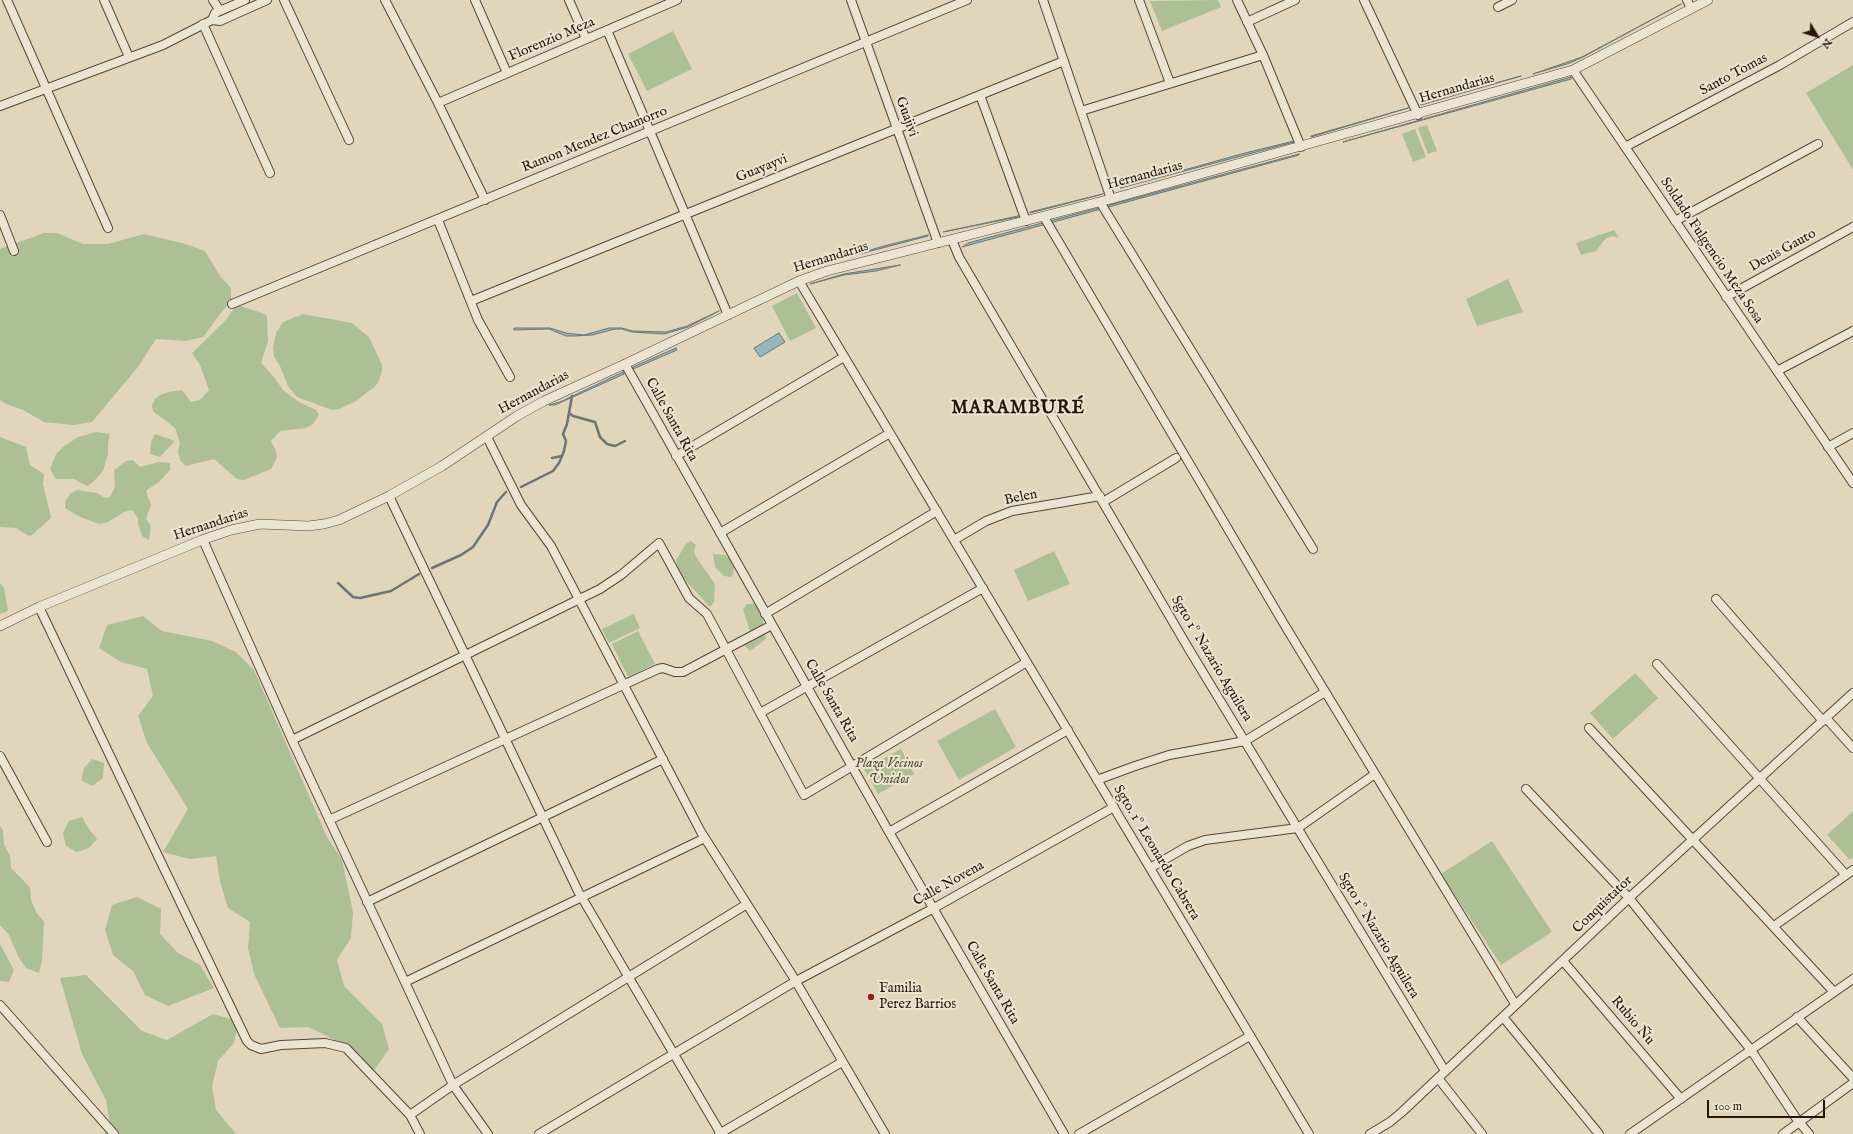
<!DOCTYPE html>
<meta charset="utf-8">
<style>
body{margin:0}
#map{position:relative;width:1853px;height:1134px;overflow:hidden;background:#e1d6bc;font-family:"IM FELL English",serif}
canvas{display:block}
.north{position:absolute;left:1797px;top:16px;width:40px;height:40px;-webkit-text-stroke:3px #ece4d3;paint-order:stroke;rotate:128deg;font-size:11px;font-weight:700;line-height:16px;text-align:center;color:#271307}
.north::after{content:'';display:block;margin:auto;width:14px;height:18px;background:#271307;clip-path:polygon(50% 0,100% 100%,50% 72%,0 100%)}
.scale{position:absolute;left:1707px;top:1100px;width:118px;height:18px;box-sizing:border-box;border:2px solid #271307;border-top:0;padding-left:5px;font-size:12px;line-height:14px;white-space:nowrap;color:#271307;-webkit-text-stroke:3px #ece4d3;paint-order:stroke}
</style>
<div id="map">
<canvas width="1853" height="1134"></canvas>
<div class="north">N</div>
<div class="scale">100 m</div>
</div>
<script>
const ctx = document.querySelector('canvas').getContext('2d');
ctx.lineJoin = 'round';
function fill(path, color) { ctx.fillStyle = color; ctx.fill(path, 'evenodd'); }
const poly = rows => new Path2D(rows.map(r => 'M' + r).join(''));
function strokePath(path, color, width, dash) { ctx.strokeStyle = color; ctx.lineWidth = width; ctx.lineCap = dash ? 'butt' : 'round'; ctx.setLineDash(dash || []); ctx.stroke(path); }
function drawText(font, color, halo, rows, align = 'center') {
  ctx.font = font + ' "IM FELL English",serif'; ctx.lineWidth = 4; ctx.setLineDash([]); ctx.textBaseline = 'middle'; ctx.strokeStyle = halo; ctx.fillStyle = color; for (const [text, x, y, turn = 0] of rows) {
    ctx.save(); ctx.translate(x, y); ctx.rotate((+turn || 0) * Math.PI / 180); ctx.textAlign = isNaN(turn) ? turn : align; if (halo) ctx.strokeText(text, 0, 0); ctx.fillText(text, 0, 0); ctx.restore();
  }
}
fill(poly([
 [1218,0,1221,7,1162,31,1150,1],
 [673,31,692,69,647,91,628,54],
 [1853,65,1853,170,1806,93],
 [1427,125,1437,151,1428,154,1418,128],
 [1415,129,1426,157,1413,162,1402,134],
 [1614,230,1619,238,1613,236,1606,238,1596,251,1581,255,1576,243],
 [44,233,57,233,83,244,108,244,144,234,186,244,205,251,220,276,231,288,231,300,203,337,185,341,156,339,138,367,92,422,74,425,44,422,23,410,6,404,0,400,0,249],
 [1508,279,1523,312,1477,326,1466,299],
 [797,293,816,328,790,341,772,306],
 [237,305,262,313,267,316,268,341,261,363,274,377,283,390,299,402,316,410,319,415,313,424,306,428,280,431,271,441,276,451,277,457,271,469,244,480,237,479,214,459,186,466,180,460,178,451,180,443,175,428,153,411,152,405,155,399,160,395,169,392,182,390,191,402,200,400,209,390,200,365,192,353,224,322],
 [303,314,352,323,369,337,382,365,382,371,378,383,373,388,356,401,339,409,332,410,297,397,288,386,280,366,274,357,273,347,276,333,283,322],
 [96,432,110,434,108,443,108,454,103,471,93,482,87,486,74,479,56,479,50,469,56,454,63,447,78,437],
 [155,434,175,441,160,457,150,454,151,442],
 [0,437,26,447,30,465,44,474,43,484,51,518,32,535,29,536,16,528,0,527],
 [133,460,140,467,159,462,170,463,170,470,160,481,146,491,151,505,146,519,151,526,149,540,142,536,138,524,138,518,132,510,124,512,108,522,99,524,78,516,65,508,66,500,70,494,77,490,97,493,105,498,110,497,115,487,114,470,126,461],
 [691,541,696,545,694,551,696,557,715,584,714,602,710,607,679,573,676,560,686,544],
 [1054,551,1070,584,1028,601,1014,570],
 [713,554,725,555,735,563,732,577,724,576,715,567],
 [0,583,4,588,8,610,6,612,0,614],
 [756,603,763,611,763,623,766,639,750,651,743,644,745,638,750,631,743,609,747,604],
 [634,614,640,628,609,643,602,629],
 [143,616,162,631,212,641,236,652,254,670,327,837,342,860,353,912,351,938,337,960,344,986,382,1024,389,1049,372,1073,351,1059,333,1039,308,1027,280,1028,254,974,248,948,250,922,228,908,220,882,216,856,190,859,163,852,188,809,147,743,138,716,153,696,147,669,121,662,99,648,107,625],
 [638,631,655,664,628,677,612,644],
 [1635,673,1658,698,1613,739,1590,713],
 [995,709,1016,747,959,780,937,741],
 [901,749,914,774,878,794,864,769],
 [92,759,104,763,103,778,92,786,81,780,84,768],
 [1853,811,1853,857,1850,860,1827,835],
 [82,817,89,829,97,839,89,848,77,852,66,846,63,833,69,821],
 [0,826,3,830,4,844,10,856,11,868,30,887,31,900,36,912,44,922,42,961,39,973,26,968,19,958,9,935,0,925],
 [1492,841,1552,932,1501,965,1441,874],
 [137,897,161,909,160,934,178,953,200,965,214,988,168,1006,145,995,133,971,113,955,105,930,112,905],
 [0,944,14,970,9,982,0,981],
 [86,975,142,1031,167,1040,213,1014,238,1021,234,1043,218,1061,212,1086,216,1110,236,1134,104,1134,110,1125,106,1100,82,1054,60,978]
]), '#adbf95');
const water = poly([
 [1681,4,1583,57,1570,63,1533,74,1582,57,1681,4],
 [1521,76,1421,105,1420,104,1521,76],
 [1571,77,1571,79,1343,142,1571,77],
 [1408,108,1311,137,1311,136,1408,108],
 [1294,141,1294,142,1120,188,1245,153,1294,141],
 [1299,154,1299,155,962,247,968,243,1299,154],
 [1103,194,1030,213,1030,212,1103,194],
 [1018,216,1018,217,943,232,1018,216],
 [928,235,928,236,852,256,880,247,928,235],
 [900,265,876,271,844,275,810,284,844,274,900,265],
 [719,311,688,327,664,334,632,332,622,329,615,329,592,335,574,336,566,336,549,329,514,330,514,328,550,328,566,333,584,335,609,328,622,328,632,331,666,332,687,326,719,311],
 [779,333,785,342,760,357,754,348,779,333],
 [676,348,677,350,633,369,633,367,676,348],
 [623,372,624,374,555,405,549,405,560,402,623,372]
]);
fill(water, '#98b6bb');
strokePath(water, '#6b7573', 1);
strokePath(poly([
 [569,413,573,416,595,422,600,437,607,444,615,446,625,441],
 [552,458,562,456],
 [521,487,553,471,559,463,564,451,566,441,563,434,567,424,572,396],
 [432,568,461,555,473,547,488,525,497,502,506,492],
 [338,583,353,597,360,598,391,591,419,574]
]), '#6b7573', 2.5);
const minor = poly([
 [7,0,108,228],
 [104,0,129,57],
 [213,0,220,11],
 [284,0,349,140],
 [385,0,438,103,485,200],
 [475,0,507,73],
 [569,0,586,39],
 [851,0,938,243],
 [1043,0,1111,199],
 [1139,0,1170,83],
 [1237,0,1263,55,1301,147],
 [1364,0,1418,115],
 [1687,0,1691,8],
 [1498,7,1512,0],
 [212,20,220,21,267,0],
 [1247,22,1295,0],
 [203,24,270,173],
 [607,30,728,315],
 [1573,70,1853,483],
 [980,95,1026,221],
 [438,103,677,0],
 [0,106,163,45,212,20,215,13,245,0],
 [1081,111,1263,55],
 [1625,147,1780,65,1853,22],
 [1100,202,1313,549],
 [0,215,14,251],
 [1044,217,1284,624,1515,1004],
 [438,220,478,320,510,377],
 [1675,221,1818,144],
 [952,240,959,257,1190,651,1445,1071],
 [799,281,1309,1134],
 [1726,297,1853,227],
 [471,301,1064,61],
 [232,304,967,0],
 [625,364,889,832,1064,1134],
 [1777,371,1853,331],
 [487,437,521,505,551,546,701,832,792,975,885,1134],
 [1828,447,1853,433],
 [676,456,844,357],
 [389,496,578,891,721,1134],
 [1103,502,1176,458],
 [720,533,890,433],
 [203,540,292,740,453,1085,488,1134],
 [954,540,986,521,1012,511,1100,496],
 [1716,599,1823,721],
 [39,607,134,806,247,1041,251,1045,261,1049,281,1045,325,1043,346,1048,410,1115,420,1134],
 [765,614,937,511],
 [1657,664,1846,875],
 [760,713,983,588],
 [1826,718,1853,748],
 [1589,728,1834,992],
 [292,740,600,589,621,575,659,543,689,598,707,614,804,795,1027,662],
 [0,756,47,842],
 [1097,780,1135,766,1169,755,1245,741,1325,692],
 [1526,789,1629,898,1751,1050,1796,1118,1809,1134],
 [329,820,658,669,663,668,675,672,683,672,772,625],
 [889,832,1068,730],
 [1150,868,1188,846,1205,840,1298,828,1375,774],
 [367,902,663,759],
 [1774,926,1853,870],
 [1563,961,1681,1099],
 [405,982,705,838],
 [0,1005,114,1134],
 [1503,1017,1599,1134],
 [1797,1017,1853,1078],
 [1438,1078,1482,1134],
 [410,1115,453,1085,747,904],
 [539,1134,796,981,934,908,1114,807],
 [719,1134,842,1062],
 [1079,1134,1250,1036],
 [1370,1134,1390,1122,1402,1112,1629,898,1853,693],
 [1630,1134,1853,979],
 [1783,1134,1853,1083]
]);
const tertiary = poly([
 [0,626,39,607,202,540,231,530,260,524,308,526,324,524,339,520,389,496,442,466,517,416,544,401,625,364,799,281,827,271,1111,199,1573,70,1708,0]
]);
strokePath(minor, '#564434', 10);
strokePath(tertiary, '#564434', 10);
strokePath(minor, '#ece4d3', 8);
strokePath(tertiary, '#ece4d3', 9);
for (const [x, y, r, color] of [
 [871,997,4,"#8f2418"]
]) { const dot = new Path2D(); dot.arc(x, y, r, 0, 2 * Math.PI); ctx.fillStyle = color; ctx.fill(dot); strokePath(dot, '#ece4d3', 1.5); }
drawText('14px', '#271307', '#ece4d3', [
 ["Florenzio Meza",552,40,-23],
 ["Santo Tomas",1734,75,-28],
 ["Hernandarias",1457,89,-16],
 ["Guajivi",906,117,70],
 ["Ramon Mendez Chamorro",595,140,-22],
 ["Guayayvi",762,169,-22],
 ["Hernandarias",1145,176,-15],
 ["Soldado Fulgencio Meza Sosa",1711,251,56],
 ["Denis Gauto",1783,251,-29],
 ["Hernandarias",831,258,-17],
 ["Hernandarias",534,393,-28],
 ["Calle Santa Rita",671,420,61],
 ["Belen",1021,498,-12],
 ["Hernandarias",211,525,-18],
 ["Sgto 1º Nazario Aguilera",1211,659,59],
 ["Calle Santa Rita",831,701,60],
 ["Sgto. 1º Leonardo Cabrera",1156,853,59],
 ["Calle Novena",949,884,-29],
 ["Conquistator",1603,905,-44],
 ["Sgto 1º Nazario Aguilera",1378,936,59],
 ["Calle Santa Rita",992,983,60],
 ["Rubio Ñu",1632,1021,50]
]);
drawText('italic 14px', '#4f4732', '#ece4d3', [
 ["Plaza Vecinos",889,764],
 ["Unidos",889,780]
]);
drawText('14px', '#271307', '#ece4d3', [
 ["Familia",879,989],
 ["Perez Barrios",879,1005]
], 'left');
ctx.letterSpacing = '1px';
drawText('bold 18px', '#271307', '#ece4d3', [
 ["MARAMBURÉ",1018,409]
]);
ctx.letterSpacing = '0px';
</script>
